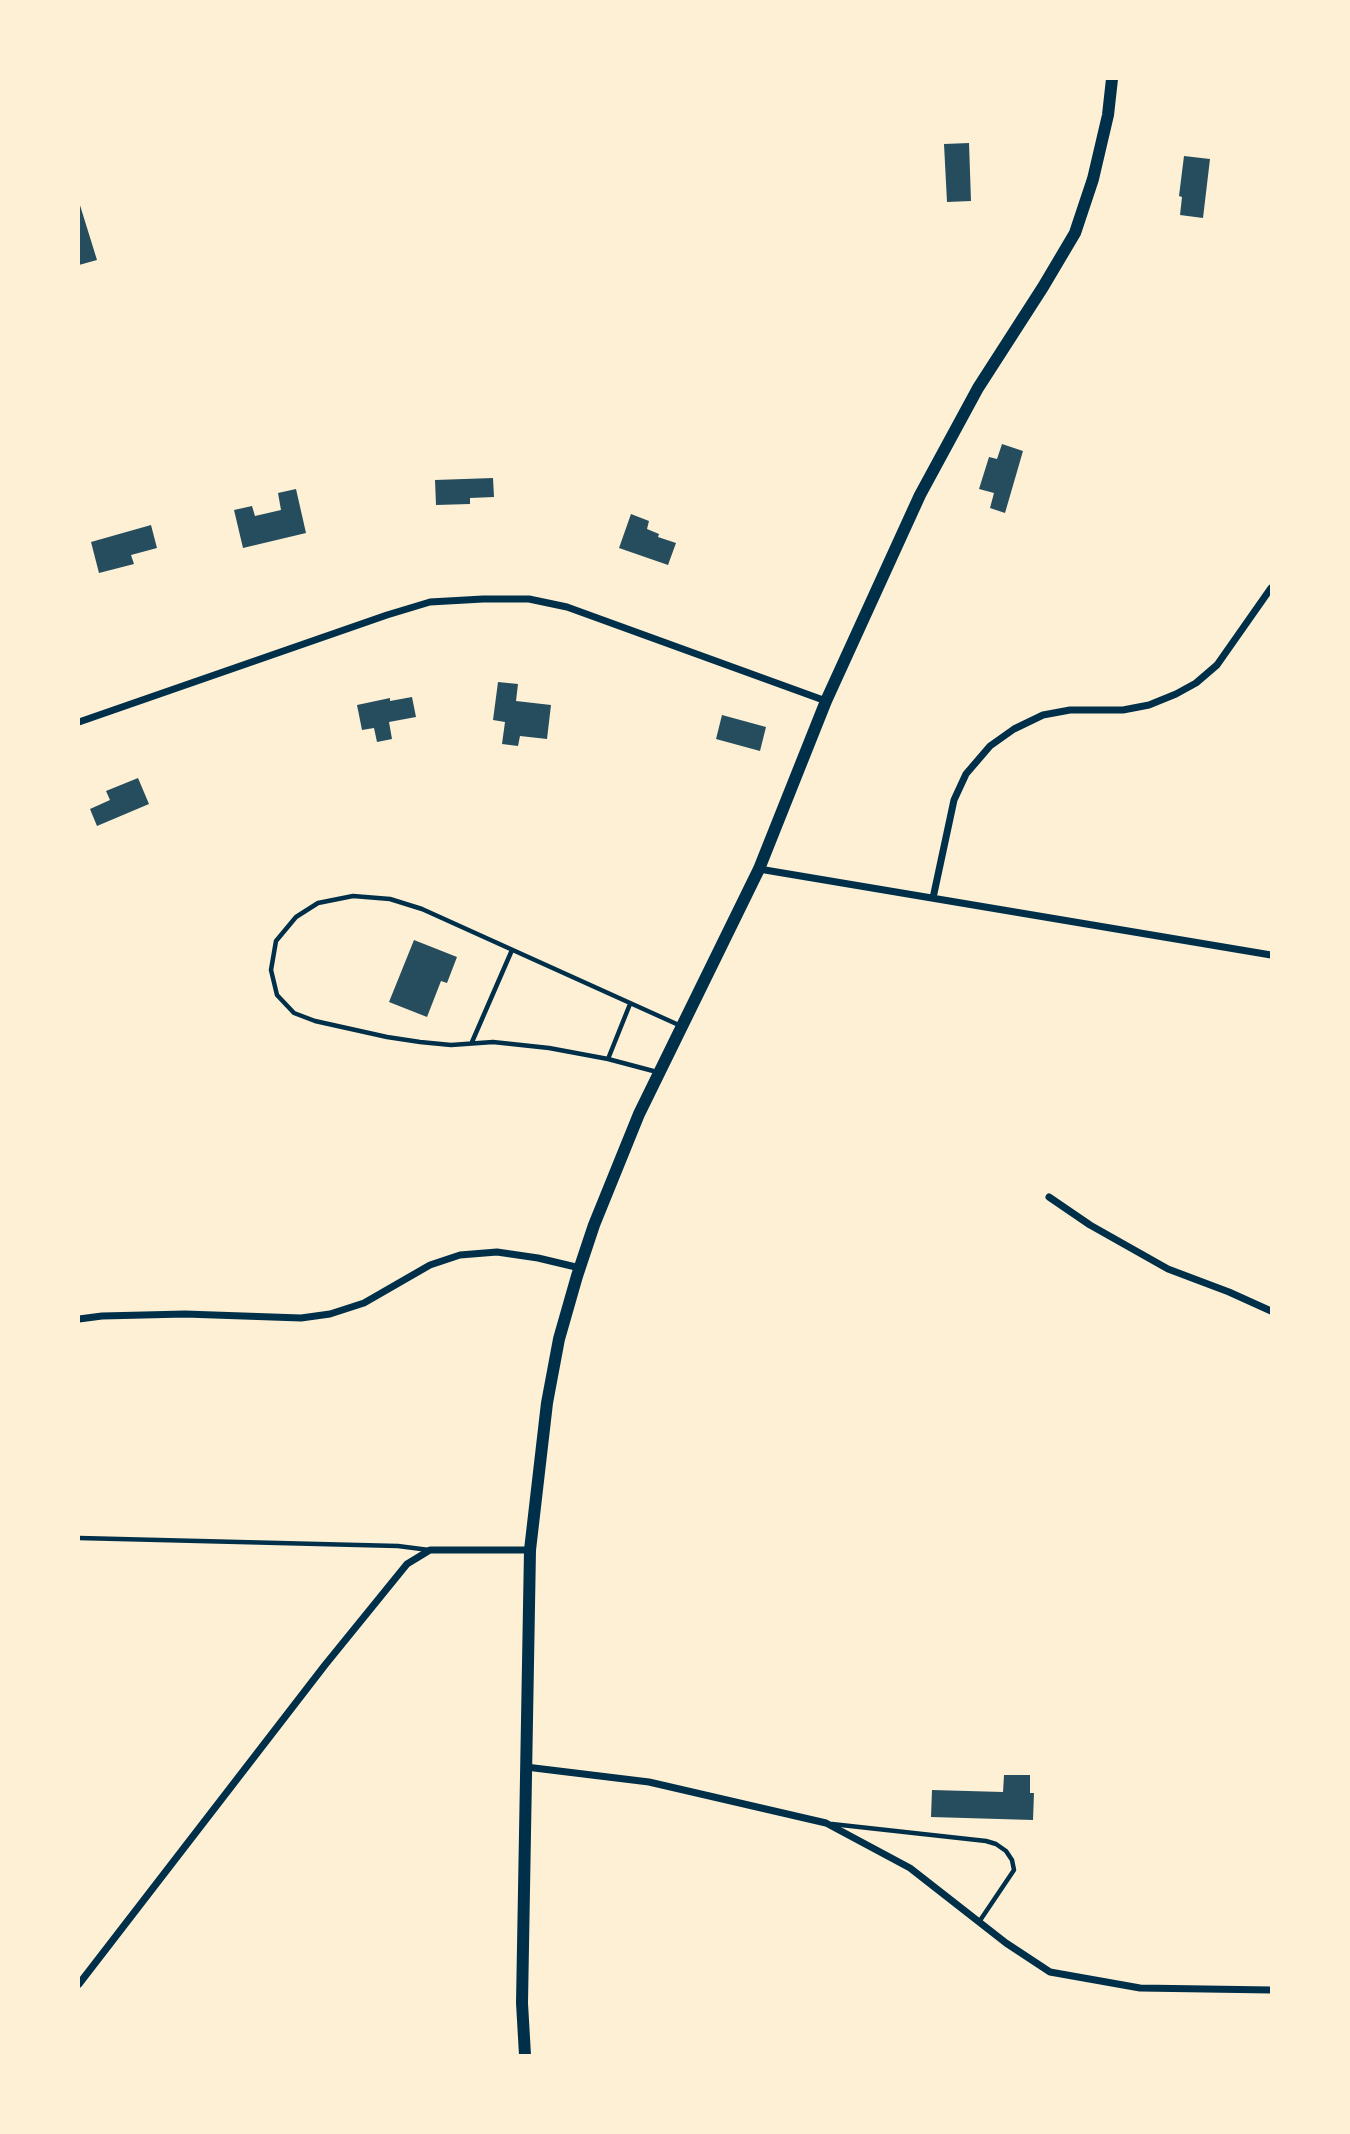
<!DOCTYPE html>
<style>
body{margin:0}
#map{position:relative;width:1350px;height:2134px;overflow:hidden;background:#fdf0d5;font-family:"Alegreya Sans",sans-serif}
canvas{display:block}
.frame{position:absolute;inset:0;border:80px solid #fdf0d5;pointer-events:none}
</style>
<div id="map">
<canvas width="1350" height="2134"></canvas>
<div class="frame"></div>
</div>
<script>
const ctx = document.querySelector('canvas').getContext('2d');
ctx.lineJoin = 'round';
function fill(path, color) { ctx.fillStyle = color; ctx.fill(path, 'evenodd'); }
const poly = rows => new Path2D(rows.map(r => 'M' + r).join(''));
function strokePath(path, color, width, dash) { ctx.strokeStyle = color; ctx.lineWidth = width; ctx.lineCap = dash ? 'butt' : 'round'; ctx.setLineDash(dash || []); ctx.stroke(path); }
fill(poly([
 [969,143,971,201,947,202,944,144],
 [1184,156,1210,159,1203,218,1180,215,1182,197,1179,196],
 [79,202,97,260,79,265],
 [1002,444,1023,451,1005,513,990,508,994,493,979,489,989,457,997,459],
 [493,478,494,497,470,498,470,504,436,505,435,480],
 [296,489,306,533,243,548,234,510,252,506,255,516,281,510,278,493],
 [631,514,649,521,647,529,659,534,658,537,676,543,668,565,619,548],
 [151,525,157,548,131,555,134,564,99,573,91,542],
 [498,682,518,684,516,701,551,705,547,739,520,736,518,746,502,744,505,722,493,720],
 [412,697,416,717,389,722,392,739,377,742,374,728,362,730,357,705,390,698,390,701],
 [722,715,766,727,760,751,716,739],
 [138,778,149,804,97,826,90,809,110,800,106,791],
 [414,940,457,957,447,983,441,981,427,1017,389,1002],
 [1004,1775,1030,1775,1030,1793,1034,1793,1033,1820,931,1817,932,1790,1003,1792]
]), '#264d5e');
strokePath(poly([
 [472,1042,512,950],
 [608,1059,630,1004],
 [657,1072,608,1059,549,1048,493,1042,451,1045,420,1042,387,1037,315,1021,294,1013,277,995,271,970,276,941,296,917,318,903,353,896,390,899,422,909,681,1026],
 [79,1538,398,1546,429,1550],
 [832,1824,986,1841,996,1844,1006,1851,1012,1860,1014,1870,979,1922]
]), '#003049', 4.5);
strokePath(poly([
 [79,722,387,615,430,602,483,599,529,599,567,607,826,701],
 [759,869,1271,955],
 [933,898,954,800,966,774,990,746,1014,729,1043,715,1070,710,1123,710,1149,705,1176,694,1196,683,1217,665,1271,588],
 [1049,1197,1090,1225,1168,1269,1229,1292,1271,1311],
 [79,1319,102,1316,185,1314,301,1318,330,1314,364,1303,430,1265,460,1255,497,1252,538,1258,580,1268],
 [526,1767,649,1782,826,1823,910,1868,1006,1943,1050,1972,1140,1988,1271,1990],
 [79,1984,325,1665,407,1564,430,1550,530,1550]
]), '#003049', 7);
strokePath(poly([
 [525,2055,522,2003,530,1550,547,1403,559,1339,577,1276,594,1225,639,1114,759,869,826,701,920,495,978,388,1043,287,1075,233,1093,179,1108,115,1112,79]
]), '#003049', 12);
</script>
